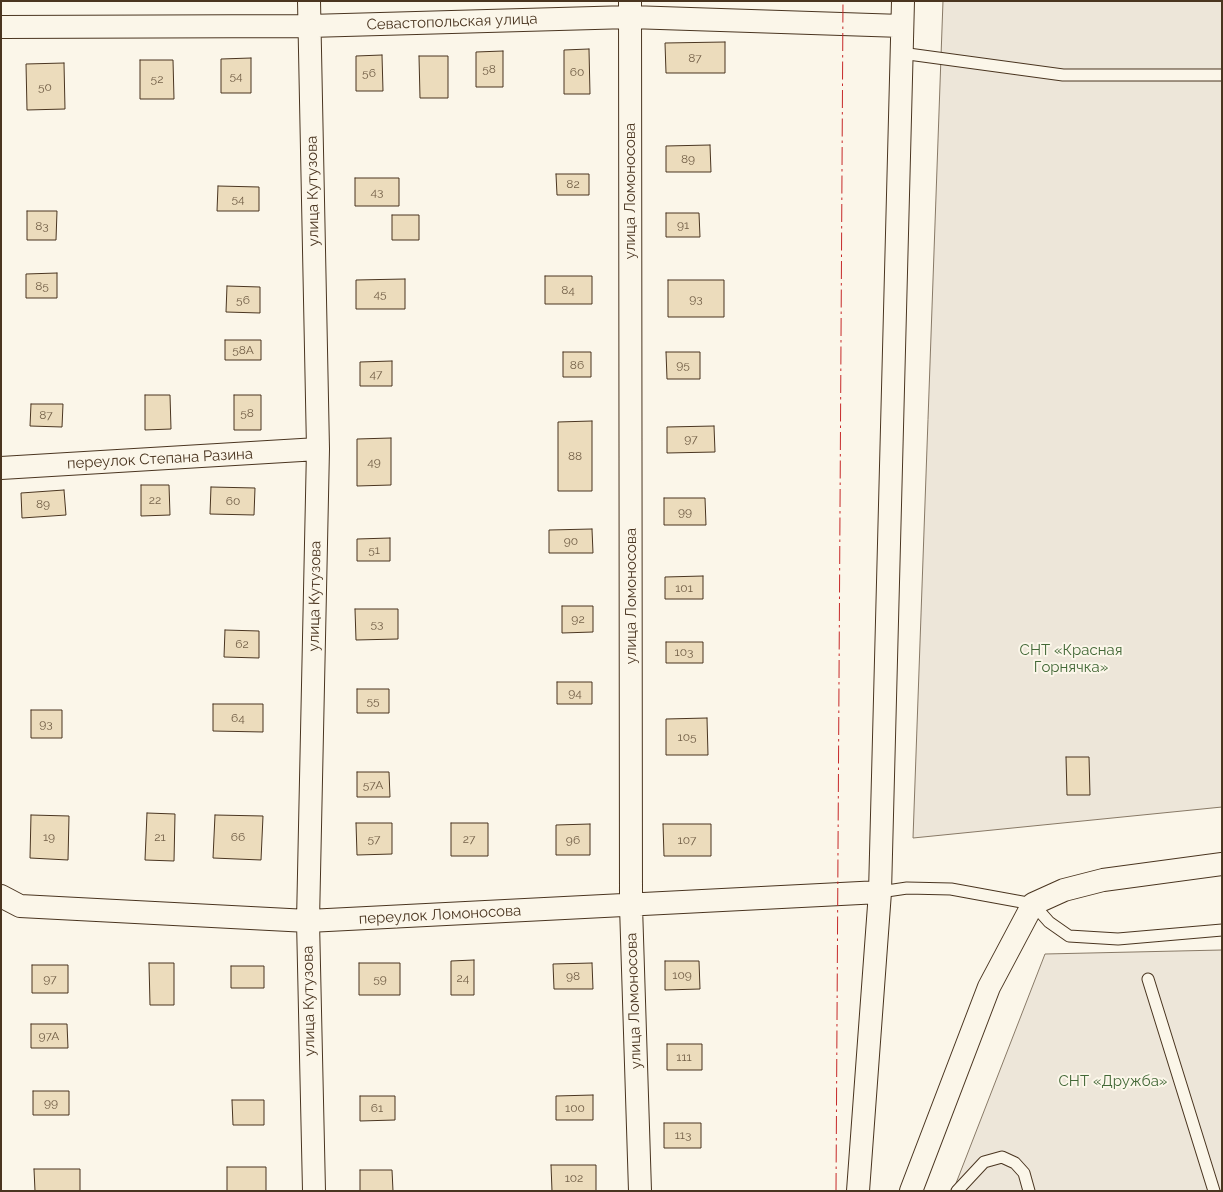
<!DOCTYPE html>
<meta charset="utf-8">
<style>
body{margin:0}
#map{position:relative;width:1223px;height:1192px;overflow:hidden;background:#fbf6e9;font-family:Raleway,sans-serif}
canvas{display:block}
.frame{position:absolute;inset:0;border:2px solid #4a3520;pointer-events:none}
</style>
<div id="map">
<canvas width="1223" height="1192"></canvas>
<div class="frame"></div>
</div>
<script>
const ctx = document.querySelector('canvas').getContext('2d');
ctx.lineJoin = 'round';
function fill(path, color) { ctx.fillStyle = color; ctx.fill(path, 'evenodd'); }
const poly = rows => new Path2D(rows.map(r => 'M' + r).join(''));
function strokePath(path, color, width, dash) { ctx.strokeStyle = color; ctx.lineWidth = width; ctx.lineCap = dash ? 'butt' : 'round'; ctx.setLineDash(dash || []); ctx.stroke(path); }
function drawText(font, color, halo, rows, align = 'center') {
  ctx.font = font + ' Raleway,sans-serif'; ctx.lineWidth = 4; ctx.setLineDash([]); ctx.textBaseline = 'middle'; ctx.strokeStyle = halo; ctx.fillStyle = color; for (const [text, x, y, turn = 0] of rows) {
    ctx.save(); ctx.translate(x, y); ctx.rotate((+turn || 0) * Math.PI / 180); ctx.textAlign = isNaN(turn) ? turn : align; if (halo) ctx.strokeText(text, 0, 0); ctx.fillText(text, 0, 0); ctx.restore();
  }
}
const green = poly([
 [943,1,1222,1,1222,807,913,838,943,1],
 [1222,950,1222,1191,953,1191,1045,954,1222,950]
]);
fill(green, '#ede6d9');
strokePath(green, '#887966', 1);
const building = poly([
 [725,42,725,73,666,73,665,43,725,42],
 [589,49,590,94,564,94,564,50,589,49],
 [503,51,503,87,476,87,476,52,503,51],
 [382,55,383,91,356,91,356,56,382,55],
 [419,56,448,56,448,98,420,98,419,56],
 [251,58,251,93,221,93,221,59,251,58],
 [140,60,173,60,174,99,140,99,140,60],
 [64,63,65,109,27,110,26,64,64,63],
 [710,145,711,172,666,172,666,146,710,145],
 [556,174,589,174,589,195,557,195,556,174],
 [355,178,399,178,399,206,355,206,355,178],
 [218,186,259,187,259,211,217,211,218,186],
 [27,211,57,211,56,240,27,240,27,211],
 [666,213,699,213,700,237,666,237,666,213],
 [392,215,419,215,419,240,392,240,392,215],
 [57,273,57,298,26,298,26,274,57,273],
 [545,276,592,276,592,304,545,304,545,276],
 [405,279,405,309,356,309,356,280,405,279],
 [668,280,724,280,724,317,668,317,668,280],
 [227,286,260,287,260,313,226,312,227,286],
 [225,340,261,340,261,360,225,360,225,340],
 [563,352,591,352,591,377,563,377,563,352],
 [666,352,700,352,700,379,667,379,666,352],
 [392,361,392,386,360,386,360,362,392,361],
 [145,395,170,395,171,429,145,430,145,395],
 [234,395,261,395,261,430,234,430,234,395],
 [31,404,63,404,62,427,30,426,31,404],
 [592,421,592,491,558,491,558,422,592,421],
 [714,426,715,452,667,453,667,427,714,426],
 [391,438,391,485,357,486,357,439,391,438],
 [141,485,169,485,170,515,141,516,141,485],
 [211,487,255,488,254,515,210,514,211,487],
 [64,490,66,515,22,518,21,493,64,490],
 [664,498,705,498,706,525,664,525,664,498],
 [592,529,593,553,549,553,549,530,592,529],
 [390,538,390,561,357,561,357,539,390,538],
 [703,576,703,599,665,599,665,577,703,576],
 [562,606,593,606,593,632,562,633,562,606],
 [355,609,398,609,398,639,356,640,355,609],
 [225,630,259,631,259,658,224,657,225,630],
 [666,642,703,642,703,663,666,663,666,642],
 [557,682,592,682,592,704,557,704,557,682],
 [357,689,389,689,389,713,357,713,357,689],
 [213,704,263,704,263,732,213,731,213,704],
 [31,710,62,710,62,738,31,738,31,710],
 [707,718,708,755,666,755,666,719,707,718],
 [1066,757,1089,757,1090,795,1067,795,1066,757],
 [357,772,389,772,390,797,357,797,357,772],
 [147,813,175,814,174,861,145,860,147,813],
 [31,815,69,816,68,860,30,858,31,815],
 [215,815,263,816,261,860,213,858,215,815],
 [356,823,392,823,392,854,357,855,356,823],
 [451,823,488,823,488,856,451,856,451,823],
 [590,824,590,855,556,855,556,825,590,824],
 [663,824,711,824,711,856,664,856,663,824],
 [474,960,474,995,451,995,451,961,474,960],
 [665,961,699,961,700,989,665,990,665,961],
 [149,963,174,963,174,1005,150,1005,149,963],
 [359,963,400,963,400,995,359,995,359,963],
 [592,963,593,989,554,989,553,964,592,963],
 [32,965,68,965,68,993,32,993,32,965],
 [231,966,264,966,264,988,231,988,231,966],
 [31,1024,67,1024,68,1048,31,1048,31,1024],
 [667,1044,702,1044,702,1070,667,1070,667,1044],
 [33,1091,69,1091,69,1115,33,1115,33,1091],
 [593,1095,593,1120,556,1120,556,1096,593,1095],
 [360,1096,395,1096,395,1120,360,1121,360,1096],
 [232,1100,264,1100,264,1125,233,1125,232,1100],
 [664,1123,701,1123,701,1148,664,1148,664,1123],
 [551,1165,596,1165,596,1191,552,1191,551,1165],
 [227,1167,266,1167,266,1191,227,1191,227,1167],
 [34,1169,80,1169,80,1191,35,1191,34,1169],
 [360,1170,392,1170,393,1191,360,1191,360,1170]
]);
fill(building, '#ecdcbc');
strokePath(building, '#4a3520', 1);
const service = poly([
 [901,53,1063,75,1222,75],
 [880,892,907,888,951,889,1033,904,1049,922,1069,936,1118,939,1222,930],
 [1148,979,1214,1191],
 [957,1191,984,1162,1002,1157,1015,1163,1024,1173,1029,1191]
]);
const minor = poly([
 [309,1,318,449,308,921,314,1191],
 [630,1,631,906,640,1191],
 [1,27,309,26,630,17,902,26],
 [1,468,318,449],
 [1,896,20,906,308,921,880,892],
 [858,1191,880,892,903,1],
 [911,1191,989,987,1033,904,1064,890,1103,880,1222,864]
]);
strokePath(service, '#4a3520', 13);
strokePath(minor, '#4a3520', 24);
strokePath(service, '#fbf6e9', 11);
strokePath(minor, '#fbf6e9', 22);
strokePath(poly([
 [836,1191,843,1]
]), '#c62828', 1, [18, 4, 2.5, 4]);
drawText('12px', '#725f47', null, [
 ["87",695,58],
 ["58",489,69],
 ["60",577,72],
 ["56",369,73],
 ["54",236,76],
 ["52",157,79],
 ["50",45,87],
 ["89",688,159],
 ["82",573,184],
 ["43",377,192],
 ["54",238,199],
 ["91",683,225],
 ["83",42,226],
 ["85",42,286],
 ["84",568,290],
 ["45",380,294],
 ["93",696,299],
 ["56",243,300],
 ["58А",243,350],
 ["86",577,365],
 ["95",683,365],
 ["47",376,374],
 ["58",247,413],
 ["87",46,415],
 ["97",691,439],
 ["88",575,456],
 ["49",374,462],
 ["22",155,500],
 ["60",233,501],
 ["89",43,504],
 ["99",685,512],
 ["90",571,541],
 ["51",374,550],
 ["101",684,588],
 ["92",578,619],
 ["53",377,624],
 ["62",242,644],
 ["103",684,652],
 ["94",575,693],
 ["55",373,701],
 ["64",238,718],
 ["93",46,724],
 ["105",687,737],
 ["57А",373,785],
 ["19",49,837],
 ["21",160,837],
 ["66",238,837],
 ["57",374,839],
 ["27",469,839],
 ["96",573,840],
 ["107",687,840],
 ["109",682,975],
 ["98",573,976],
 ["24",463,978],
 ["97",50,979],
 ["59",380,979],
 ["97А",49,1036],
 ["111",684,1057],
 ["99",51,1103],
 ["61",377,1108],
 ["100",575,1108],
 ["113",683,1135],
 ["102",574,1178]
]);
drawText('15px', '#4a3520', '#fbf6e9', [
 ["Севастопольская улица",452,22,-2],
 ["улица Кутузова",313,191,-91],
 ["улица Ломоносова",630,191,-90],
 ["переулок Степана Разина",160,459,-3],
 ["улица Кутузова",315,596,-89],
 ["улица Ломоносова",631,596,-90],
 ["переулок Ломоносова",440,915,-3],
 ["улица Кутузова",309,1001,-91],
 ["улица Ломоносова",634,1001,-92]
]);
drawText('15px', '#436837', '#fbf6e9', [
 ["СНТ «Красная",1071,650],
 ["Горнячка»",1071,667],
 ["СНТ «Дружба»",1113,1081]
]);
</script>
